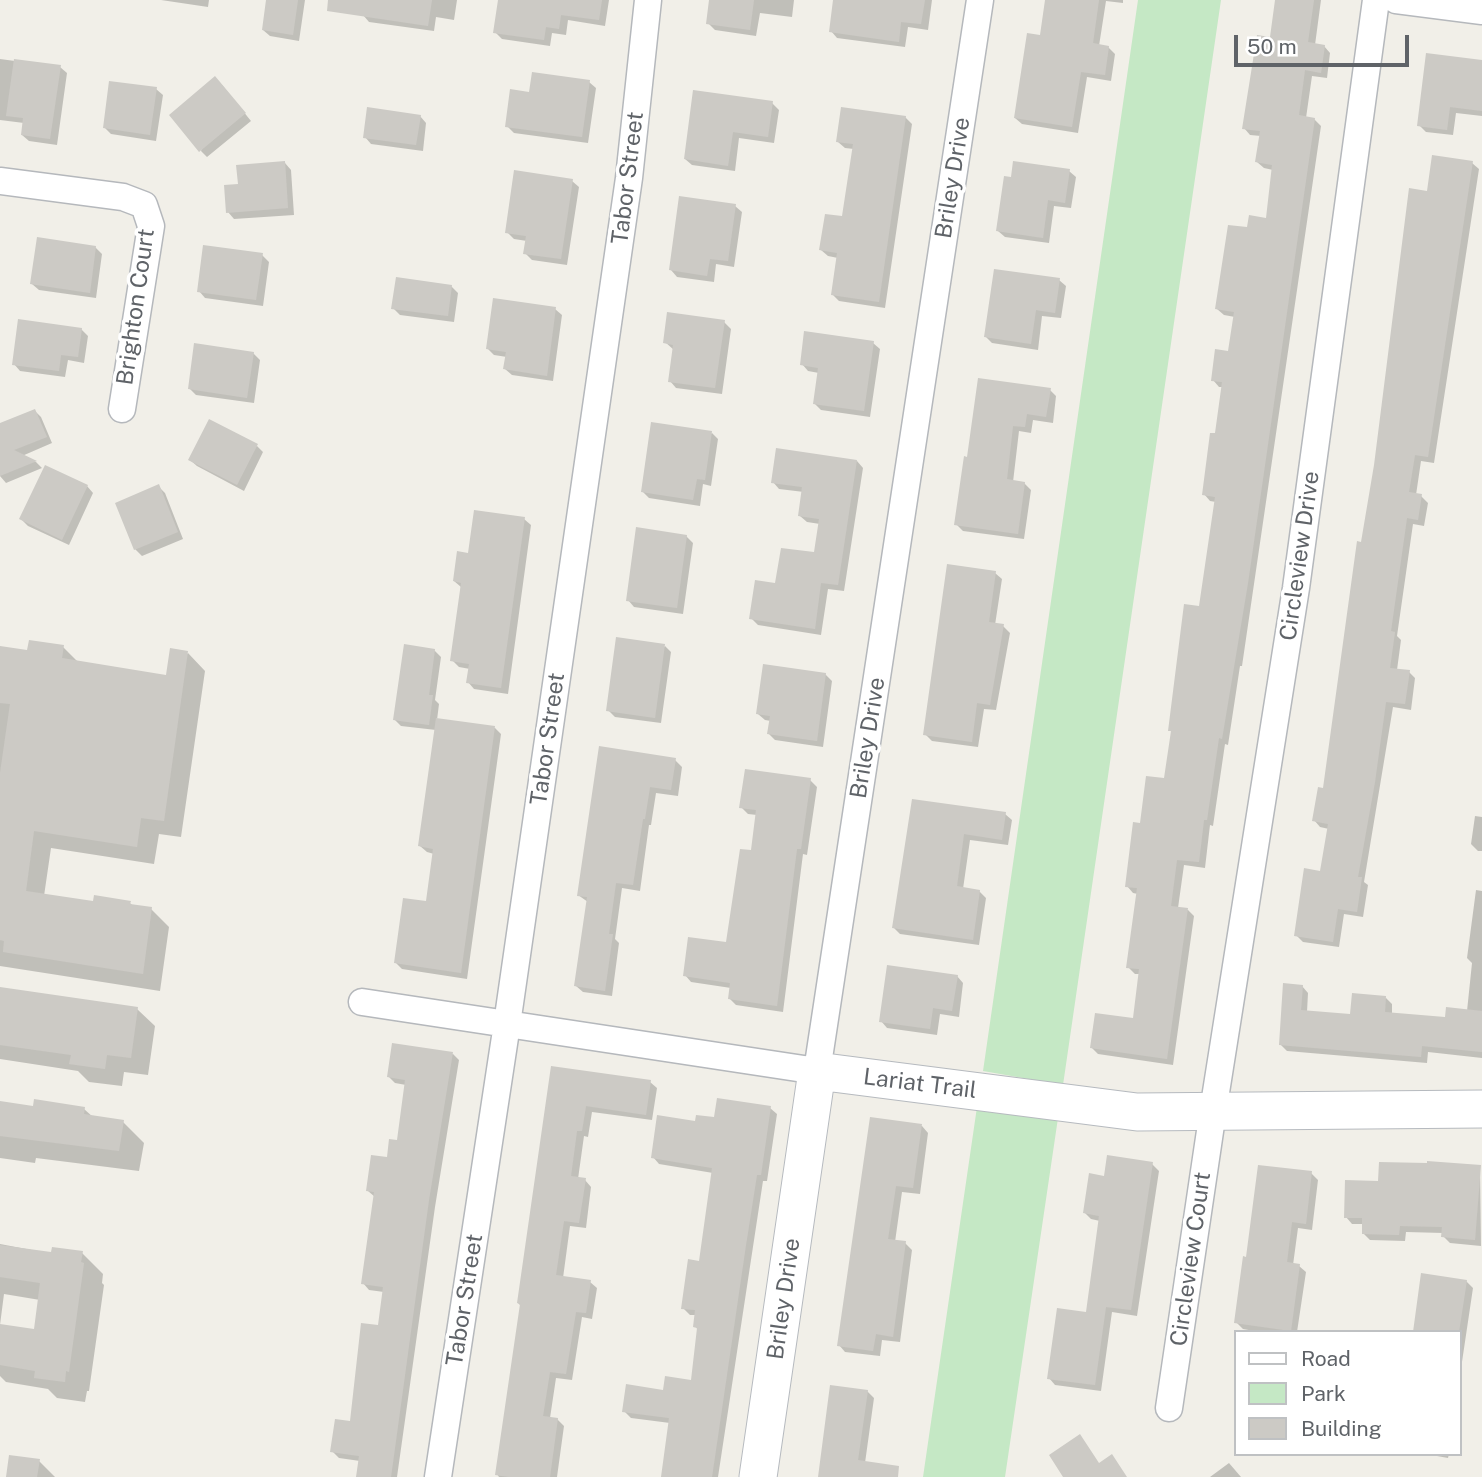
<!DOCTYPE html>
<style>
body{margin:0}
#map{position:relative;width:1482px;height:1477px;overflow:hidden;background:#f1efe8;font-family:"Public Sans",sans-serif}
canvas{display:block}
.legend{position:absolute;left:1234px;top:1330px;width:228px;height:126px;box-sizing:border-box;background:#fff;border:2px solid #bfc1c3;margin:0;padding:9px 12px;list-style:none;font-size:21px;color:#5f6368}
.legend li{display:flex;align-items:center;gap:14px;height:35px}
.legend b{width:35px;border:2px solid #bfc1c3}
.scale{position:absolute;left:1234px;top:35px;width:175px;height:32px;box-sizing:border-box;border:4px solid #5f6368;border-top:0;padding-left:9px;font-size:21px;line-height:24px;white-space:nowrap;color:#5f6368;-webkit-text-stroke:5px #fff;paint-order:stroke}
</style>
<div id="map">
<canvas width="1482" height="1477"></canvas>
<ul class="legend">
<li><b style="height:9px;background:#fff"></b>Road</li>
<li><b style="height:19px;background:#c5e8c5"></b>Park</li>
<li><b style="height:19px;background:#cccac5"></b>Building</li>
</ul>
<div class="scale">50 m</div>
</div>
<script>
const ctx = document.querySelector('canvas').getContext('2d');
ctx.lineJoin = 'round';
function fill(path, color) { ctx.fillStyle = color; ctx.fill(path, 'evenodd'); }
const poly = rows => new Path2D(rows.map(r => 'M' + r).join(''));
function strokePath(path, color, width, dash) { ctx.strokeStyle = color; ctx.lineWidth = width; ctx.lineCap = dash ? 'butt' : 'round'; ctx.setLineDash(dash || []); ctx.stroke(path); }
function drawText(font, color, halo, rows, align = 'center') {
  ctx.font = font + ' "Public Sans",sans-serif'; ctx.lineWidth = 7; ctx.setLineDash([]); ctx.textBaseline = 'middle'; ctx.strokeStyle = halo; ctx.fillStyle = color; for (const [text, x, y, turn = 0] of rows) {
    ctx.save(); ctx.translate(x, y); ctx.rotate((+turn || 0) * Math.PI / 180); ctx.textAlign = isNaN(turn) ? turn : align; if (halo) ctx.strokeText(text, 0, 0); ctx.fillText(text, 0, 0); ctx.restore();
  }
}
fill(poly([
 [1138,0,1221,0,1063,1085,983,1071],
 [977,1107,1058,1118,1005,1477,923,1477]
]), '#c5e8c5');
fill(poly([
 [161,0,209,0,208,7],
 [268,0,305,0,299,41,270,36,263,30],
 [365,0,457,0,454,20,436,17,434,31,369,22,363,15],
 [500,0,609,0,605,26,568,20,566,35,552,33,550,46,502,39,495,32],
 [711,0,794,0,792,17,760,13,756,36,715,30,708,23],
 [835,0,932,0,928,30,908,27,905,47,837,38,831,31],
 [1046,0,1123,0,1123,3,1106,1,1099,46,1108,47,1115,54,1111,81,1087,77,1078,133,1022,124,1015,118,1041,37],
 [1277,0,1321,0,1315,45,1324,46,1330,53,1327,78,1312,76,1306,118,1314,119,1321,126,1242,666,1240,666,1228,745,1225,744,1213,826,1210,825,1205,868,1184,865,1178,908,1188,910,1194,916,1173,1065,1098,1054,1091,1047,1134,1020,1140,974,1135,974,1128,967,1138,894,1133,893,1127,886,1141,825,1165,780,1172,733,1170,730,1201,608,1216,502,1210,501,1204,494,1217,435,1223,387,1219,387,1213,380,1230,353,1235,317,1224,315,1217,309,1249,229,1268,220,1273,170,1264,168,1257,162,1261,136,1250,135,1244,128,1271,39],
 [0,59,60,67,67,73,57,145,29,141,22,135,24,123,0,120],
 [1482,63,1482,116,1456,113,1453,135,1426,132,1419,125],
 [589,82,596,88,588,143,514,133,507,126,531,94],
 [222,85,251,121,207,157,201,151],
 [156,89,163,95,156,141,111,134,105,128],
 [772,103,779,110,774,143,739,138,735,171,692,165,685,159],
 [420,116,426,123,423,151,371,144,365,137],
 [905,117,912,124,885,308,839,301,833,295,838,258,828,256,821,250,844,218,854,149,845,148,838,142],
 [285,163,291,170,294,215,234,219,228,212,240,185],
 [1472,163,1479,169,1434,463,1421,461,1416,495,1421,496,1428,503,1424,526,1413,524,1397,636,1401,640,1397,670,1409,672,1415,678,1411,710,1393,707,1364,882,1368,885,1363,917,1344,914,1339,947,1303,942,1296,935,1321,873,1329,829,1320,827,1314,820,1325,790,1362,544,1429,193],
 [1069,171,1076,177,1071,208,1054,206,1049,243,1005,237,998,231],
 [572,181,579,187,567,265,532,260,525,253,527,241,514,239,507,232],
 [735,206,742,212,734,267,716,264,714,282,677,277,671,270],
 [95,247,102,254,96,298,39,290,32,284],
 [262,255,269,262,263,306,205,298,199,291],
 [1059,280,1066,286,1061,318,1042,316,1038,350,992,343,986,337],
 [451,286,458,293,454,322,400,315,393,308],
 [555,309,562,315,553,381,512,375,505,369,507,357,494,355,488,349],
 [724,322,731,329,722,394,676,388,670,381,674,350,665,342],
 [81,329,88,336,84,363,68,360,65,377,20,371,14,364],
 [873,343,880,349,870,417,821,410,814,403,819,373,808,371,802,364],
 [253,353,260,360,254,403,196,395,190,389],
 [1050,390,1056,396,1053,423,1033,420,1031,433,1019,431,1013,482,1024,483,1031,490,1024,539,963,531,956,524,969,459],
 [35,411,41,417,52,443,22,456,36,462,42,468,6,483,0,476,0,425],
 [712,433,718,439,711,486,703,484,700,506,649,498,643,492],
 [257,446,263,452,244,491,197,466,190,460],
 [857,461,863,468,844,591,828,589,821,635,758,625,751,618,777,585,816,554,820,524,807,522,800,516,804,492,779,489,773,482],
 [87,486,93,493,69,545,28,526,21,519],
 [158,486,165,493,183,539,142,556,135,549],
 [524,519,531,525,508,694,474,689,468,682,470,669,459,667,452,660,461,587,454,581,469,555],
 [686,536,693,543,683,614,634,607,628,600],
 [995,573,1002,579,995,625,1003,626,1010,633,996,710,984,709,978,747,932,741,925,734],
 [665,646,671,652,661,723,615,717,608,710],
 [63,647,79,663,168,677,188,653,205,671,181,837,159,834,154,864,51,848,44,896,95,903,130,903,134,907,151,909,169,927,160,991,0,966,0,648,29,652],
 [434,650,441,657,435,700,439,704,437,720,495,728,501,734,467,979,402,969,396,963,427,903,434,854,427,852,420,846,436,730,401,726,394,719],
 [825,674,832,681,823,747,775,740,769,734,771,721,765,720,758,714],
 [600,748,675,760,682,767,678,796,656,793,651,825,649,825,640,891,622,888,615,939,619,943,612,996,583,992,576,986,588,902,578,895],
 [810,780,817,787,807,855,803,854,783,1012,736,1005,730,999,731,988,691,982,685,975,728,944,752,852,757,815,748,814,741,807],
 [914,801,1005,814,1012,820,1008,845,970,840,963,889,979,891,986,898,979,945,900,934,894,928],
 [1475,816,1482,817,1482,851,1478,851,1471,844],
 [1476,890,1482,891,1482,1058,1428,1052,1427,1063,1287,1051,1280,1044,1302,986,1308,993,1307,1012,1352,1016,1386,998,1392,1004,1392,1014,1446,1019,1467,1011,1472,963,1467,958],
 [957,976,963,983,959,1017,940,1014,937,1035,887,1028,881,1021],
 [0,989,137,1009,155,1026,148,1075,124,1072,122,1086,89,1082,78,1071,0,1059],
 [453,1054,459,1060,435,1207,397,1477,357,1477,360,1461,339,1458,332,1451,352,1423,379,1327,384,1292,369,1290,363,1283,375,1197,368,1191,398,1142,406,1085,395,1083,389,1077],
 [553,1068,650,1082,657,1088,652,1120,592,1112,588,1137,584,1136,578,1179,585,1180,591,1187,586,1228,570,1226,563,1278,590,1282,597,1288,592,1319,582,1317,572,1380,556,1378,550,1418,557,1419,564,1426,557,1477,499,1477,497,1474,521,1306,518,1303],
 [0,1102,34,1108,84,1109,93,1117,123,1122,144,1143,139,1171,36,1158,35,1163,0,1158],
 [770,1108,777,1114,767,1181,763,1181,718,1477,662,1477,670,1423,631,1418,624,1411,665,1392,692,1382,698,1330,695,1326,696,1315,690,1315,683,1308,700,1263,713,1173,659,1164,653,1157,696,1123],
 [872,1119,922,1126,928,1133,920,1194,902,1192,895,1242,905,1243,912,1250,900,1342,882,1340,880,1356,845,1352,839,1345],
 [1152,1164,1159,1171,1137,1316,1112,1312,1101,1391,1055,1385,1049,1378,1087,1314,1100,1221,1091,1219,1085,1213,1106,1178],
 [1480,1167,1481,1246,1450,1243,1443,1236,1443,1233,1406,1232,1405,1241,1370,1240,1363,1233,1364,1224,1352,1224,1346,1217,1380,1183],
 [1311,1173,1318,1180,1312,1230,1298,1228,1293,1265,1299,1266,1306,1272,1297,1332,1260,1332,1243,1329,1236,1322],
 [0,1244,53,1254,82,1253,103,1274,102,1283,104,1285,89,1391,87,1391,85,1402,57,1398,48,1389,6,1382,0,1376,0,1326,35,1331,40,1300,4,1294,0,1325],
 [1466,1281,1473,1288,1459,1382,1459,1332,1414,1332],
 [867,1391,874,1398,865,1463,877,1477,820,1477],
 [1426,1454,1449,1454,1448,1458],
 [39,1461,55,1477,7,1477],
 [1229,1463,1241,1477,1210,1477]
]), '#0003');
fill(poly([
 [266,0,298,0,293,35,262,30],
 [328,0,432,0,428,26,327,11],
 [498,0,602,0,599,20,561,15,559,29,546,27,544,40,493,33],
 [709,0,754,0,750,30,706,24],
 [833,0,925,0,921,24,901,22,899,42,829,32],
 [1045,0,1099,0,1093,43,1109,46,1105,75,1081,72,1072,127,1014,118,1027,33,1040,35],
 [1275,0,1314,0,1308,42,1325,45,1321,73,1305,70,1299,115,1315,118,1248,583,1222,739,1219,738,1207,820,1204,820,1199,862,1177,860,1171,906,1188,908,1167,1059,1090,1048,1095,1013,1133,1018,1139,969,1126,968,1137,888,1125,887,1133,822,1140,823,1146,776,1164,778,1171,731,1168,731,1184,604,1199,606,1215,497,1202,495,1210,433,1215,433,1222,382,1211,381,1215,349,1228,351,1234,312,1215,309,1228,225,1247,227,1249,215,1266,218,1272,165,1255,162,1260,131,1242,129,1257,35,1270,37],
 [1426,53,1482,60,1482,111,1450,107,1447,130,1417,126],
 [14,59,61,65,50,139,21,135,23,118,6,116],
 [532,72,590,80,582,137,505,127,510,89,529,92],
 [215,76,246,113,199,152,169,115],
 [109,81,157,87,150,135,103,128],
 [693,90,773,101,768,137,733,132,728,166,684,159],
 [367,107,421,115,416,145,363,138],
 [841,107,906,116,879,302,831,295,837,253,819,250,825,214,842,216,853,144,836,142],
 [1432,155,1473,161,1428,457,1415,455,1409,492,1422,494,1418,520,1407,518,1391,631,1395,632,1390,668,1410,670,1405,704,1386,702,1375,782,1358,877,1362,877,1357,912,1338,909,1333,942,1294,936,1304,868,1320,871,1328,824,1312,821,1318,787,1323,788,1357,541,1361,542,1374,465,1409,188,1427,191],
 [285,161,288,208,226,213,224,185,238,184,236,165],
 [1013,161,1070,169,1065,203,1048,200,1043,238,996,231,1004,176,1011,177],
 [514,170,573,179,561,259,523,254,526,236,505,233],
 [679,196,736,204,728,261,710,259,707,276,669,270],
 [37,237,96,246,90,293,30,284],
 [203,245,263,253,256,300,197,292],
 [994,269,1060,278,1055,313,1036,310,1031,344,984,337],
 [396,277,452,285,448,316,391,309],
 [493,298,556,307,547,376,503,369,506,352,486,349],
 [667,312,725,320,715,388,668,382,673,345,663,343],
 [18,319,82,328,78,357,61,355,59,371,12,365],
 [804,331,874,341,864,411,813,404,818,368,800,365],
 [194,343,254,352,247,398,188,389],
 [978,378,1051,388,1046,417,1027,414,1025,427,1013,426,1007,479,1025,482,1018,534,954,525,964,456,967,457],
 [35,409,47,437,14,450,37,461,0,476,0,423],
 [209,419,258,444,237,485,188,460],
 [651,422,712,431,705,480,697,479,693,500,641,492],
 [776,448,857,460,838,585,821,583,815,629,749,619,755,580,775,583,781,548,814,552,819,519,798,516,802,487,771,483],
 [45,465,88,485,62,540,19,519],
 [159,484,178,532,134,550,115,503],
 [474,510,525,517,501,688,466,683,469,664,450,661,461,583,453,581,457,551,468,553],
 [636,527,687,535,677,608,626,601],
 [947,564,996,571,989,622,1004,624,990,705,977,703,972,742,923,735],
 [616,637,665,644,655,718,606,711],
 [29,640,64,645,62,658,166,675,170,648,188,651,164,821,141,818,137,847,34,831,26,891,93,901,94,895,131,901,130,904,152,907,143,974,3,952,4,941,0,940,0,773,10,704,0,703,0,646,27,650],
 [404,644,435,649,429,695,433,695,429,725,393,720],
 [763,664,826,673,817,741,767,734,770,716,756,714],
 [436,718,495,726,461,973,394,963,403,898,426,901,433,849,418,846],
 [599,746,676,758,671,790,650,787,645,819,643,819,633,885,616,883,609,934,613,934,605,991,574,986,587,897,577,896],
 [745,769,811,778,801,849,797,849,777,1006,728,999,730,983,683,976,688,937,726,942,740,849,751,850,756,810,739,808],
 [912,799,1006,812,1002,840,964,834,957,886,980,890,973,940,892,928],
 [887,965,958,975,952,1011,933,1008,930,1029,879,1022],
 [1283,983,1303,985,1301,1010,1350,1014,1352,993,1386,996,1385,1012,1445,1017,1446,1007,1482,1011,1482,1052,1422,1046,1421,1057,1279,1045],
 [0,987,138,1007,131,1058,107,1055,105,1069,69,1064,71,1055,0,1045],
 [392,1043,453,1052,429,1200,391,1477,356,1477,359,1456,330,1452,335,1419,350,1421,361,1323,378,1325,383,1287,361,1284,374,1192,366,1191,371,1155,387,1157,389,1139,397,1140,405,1080,387,1077],
 [551,1066,651,1080,646,1115,586,1106,582,1131,577,1131,571,1176,586,1178,579,1223,564,1221,556,1275,591,1280,586,1313,576,1312,566,1374,550,1372,543,1416,558,1418,550,1477,509,1477,495,1475,520,1304,517,1303],
 [717,1098,771,1106,761,1175,757,1175,746,1245,712,1477,661,1477,669,1418,622,1412,626,1384,663,1390,665,1376,691,1380,697,1328,693,1327,695,1310,681,1309,688,1259,699,1261,712,1168,651,1158,657,1115,695,1121,696,1115,714,1117],
 [34,1099,85,1107,84,1114,124,1120,119,1151,0,1136,0,1101,33,1106],
 [870,1117,922,1124,913,1188,896,1186,888,1239,906,1241,893,1337,876,1334,873,1351,837,1346],
 [1107,1155,1153,1162,1131,1310,1106,1307,1095,1385,1047,1379,1057,1308,1086,1312,1099,1216,1083,1213,1089,1173,1104,1176],
 [1427,1161,1481,1165,1475,1240,1441,1237,1442,1227,1400,1226,1399,1235,1362,1234,1362,1218,1344,1218,1345,1180,1378,1181,1379,1162,1427,1163],
 [1258,1165,1312,1171,1306,1224,1292,1222,1287,1262,1300,1264,1291,1331,1234,1323,1243,1256,1246,1257],
 [0,1245,51,1252,52,1247,83,1251,81,1262,84,1263,69,1372,66,1371,65,1382,34,1378,35,1371,0,1365,0,1324,34,1329,40,1283,0,1277],
 [1421,1273,1467,1280,1459,1332,1413,1332],
 [830,1385,868,1390,858,1460,899,1466,898,1477,818,1477],
 [1080,1434,1099,1463,1112,1454,1127,1477,1063,1477,1049,1455],
 [9,1455,40,1459,37,1477,6,1477]
]), '#cccac5');
const street = poly([
 [1396,0,1482,11],
 [0,181,123,197,144,205,151,226,122,409],
 [362,1002,817,1071,980,0],
 [1169,1408,1213,1111,1296,588,1376,0],
 [438,1477,507,1024,629,178,648,0]
]);
const secondary = poly([
 [758,1477,817,1071,1137,1112,1482,1109]
]);
strokePath(street, '#b5b8bc', 29);
strokePath(secondary, '#b6babf', 39);
strokePath(street, '#fff', 26);
strokePath(secondary, '#fff', 37);
drawText('23px', '#5f6368', '#fff', [
 ["Tabor Street",628,178,-83],
 ["Briley Drive",953,178,-81],
 ["Brighton Court",136,307,-82],
 ["Circleview Drive",1300,556,-82],
 ["Briley Drive",868,738,-81],
 ["Tabor Street",548,739,-82],
 ["Lariat Trail",920,1084,7],
 ["Circleview Court",1191,1259,-82],
 ["Briley Drive",784,1299,-82],
 ["Tabor Street",465,1300,-81]
]);
</script>
